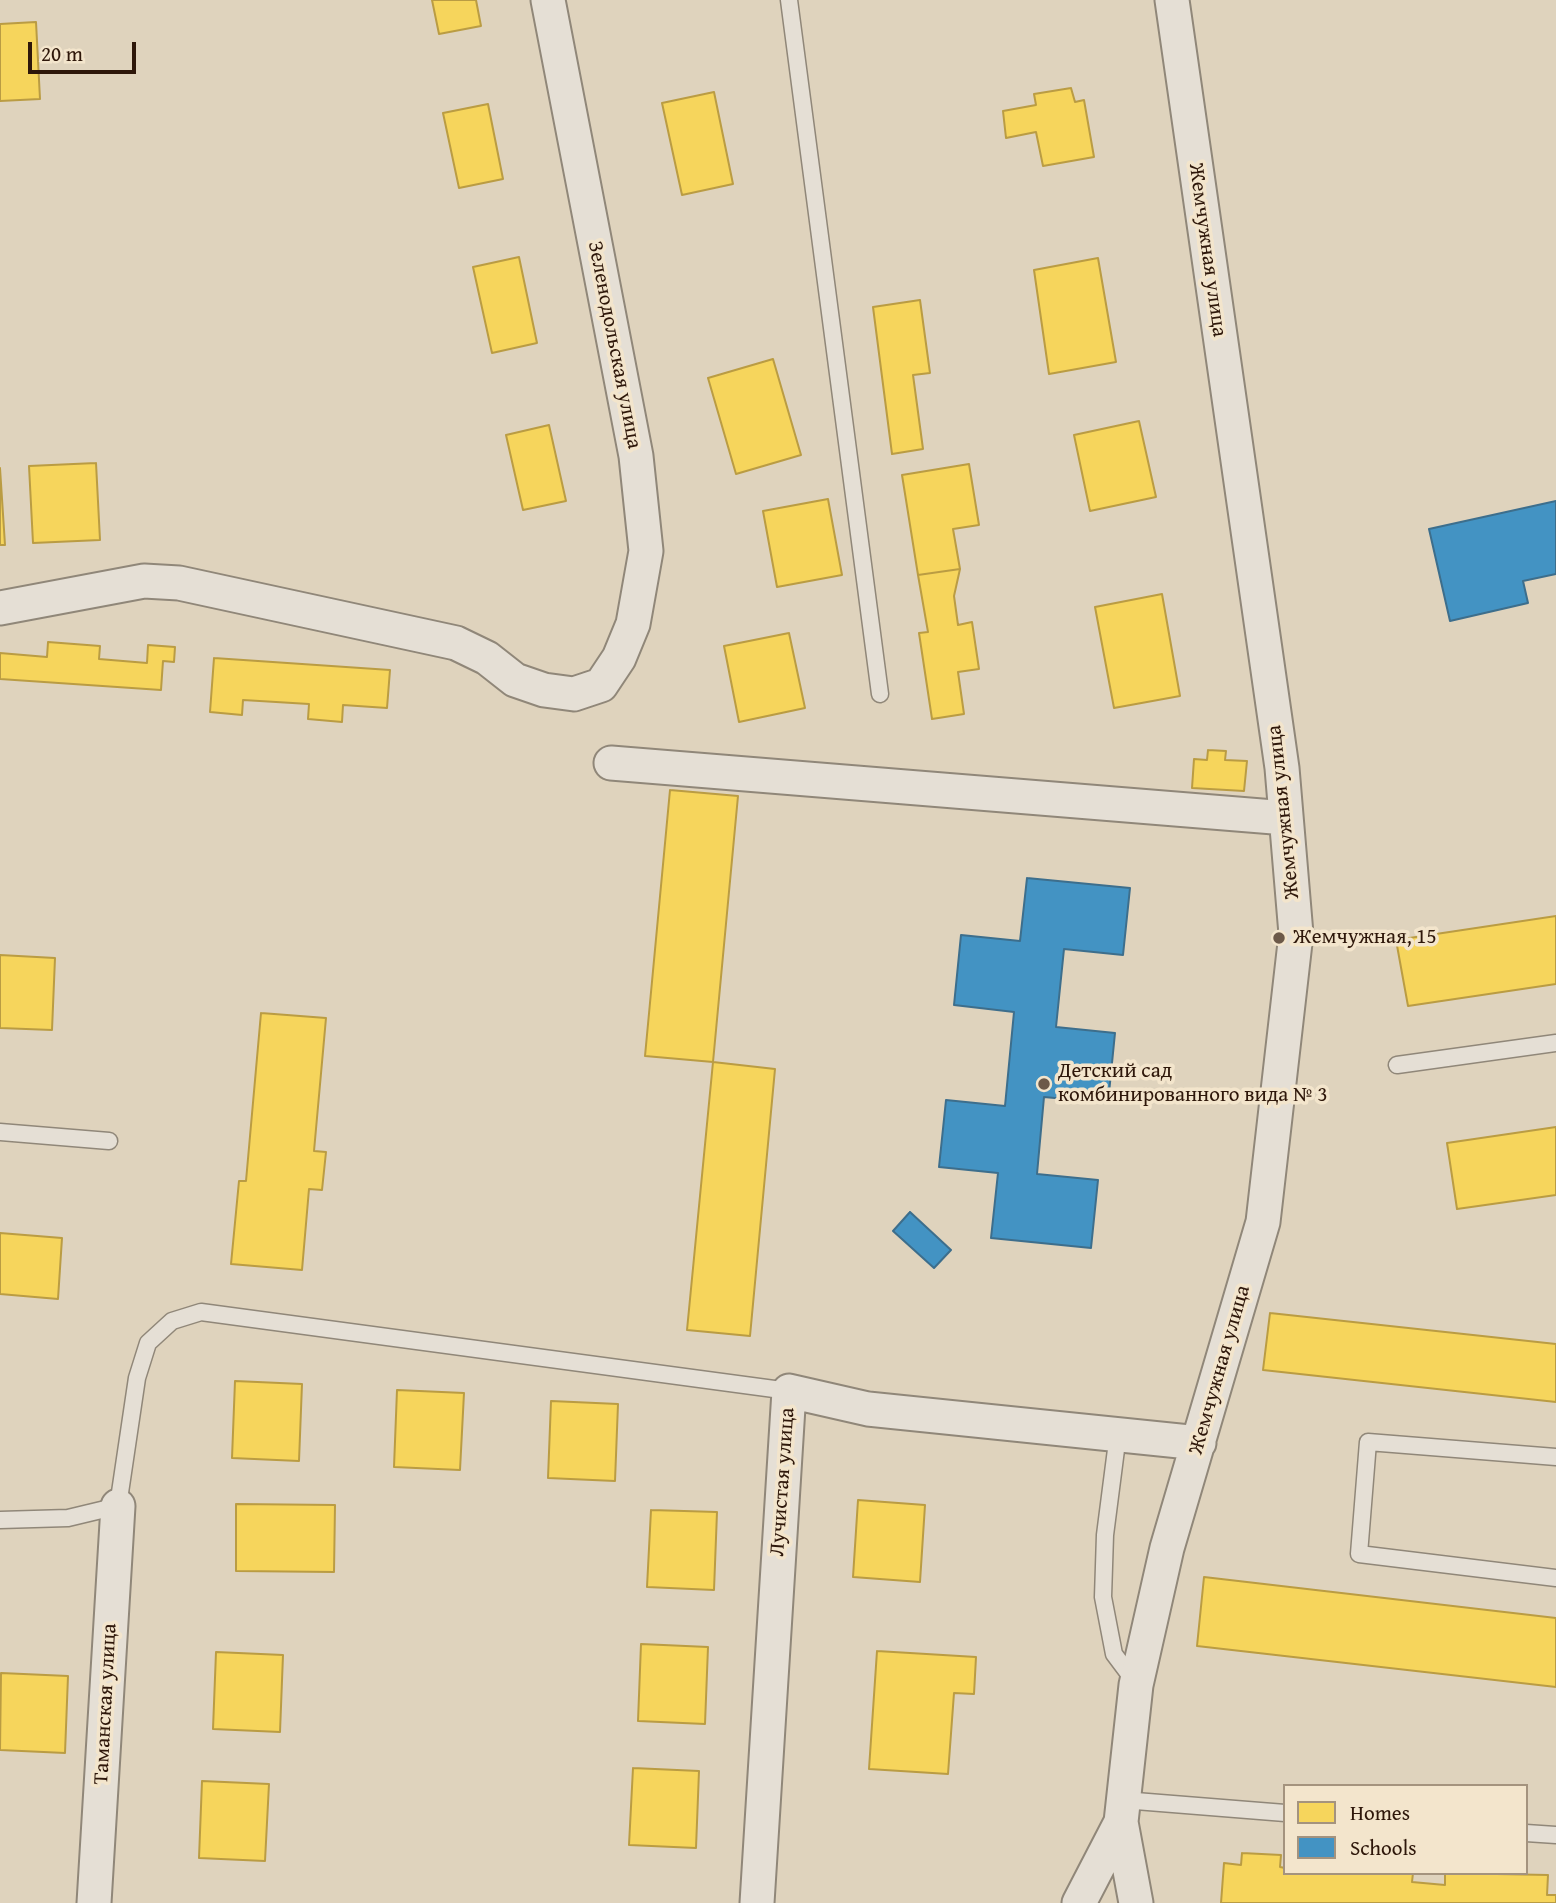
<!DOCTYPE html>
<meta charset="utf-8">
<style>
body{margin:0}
#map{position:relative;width:1556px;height:1903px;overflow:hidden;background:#dfd3bd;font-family:"Gentium Book Plus",serif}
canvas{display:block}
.legend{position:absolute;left:1283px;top:1784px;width:245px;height:91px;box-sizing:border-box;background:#f3e5cc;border:2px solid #a4937e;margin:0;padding:9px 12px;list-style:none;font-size:21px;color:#2e170a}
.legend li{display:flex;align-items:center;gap:14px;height:35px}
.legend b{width:35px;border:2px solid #a4937e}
.scale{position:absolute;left:28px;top:42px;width:108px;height:32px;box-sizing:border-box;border:4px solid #2e170a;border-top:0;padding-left:9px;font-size:21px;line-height:24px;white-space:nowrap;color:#2e170a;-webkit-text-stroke:5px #f3e5cc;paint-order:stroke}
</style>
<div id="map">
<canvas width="1556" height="1903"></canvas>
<ul class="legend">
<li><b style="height:19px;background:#f6d55c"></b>Homes</li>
<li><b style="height:19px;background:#4393c3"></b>Schools</li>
</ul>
<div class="scale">20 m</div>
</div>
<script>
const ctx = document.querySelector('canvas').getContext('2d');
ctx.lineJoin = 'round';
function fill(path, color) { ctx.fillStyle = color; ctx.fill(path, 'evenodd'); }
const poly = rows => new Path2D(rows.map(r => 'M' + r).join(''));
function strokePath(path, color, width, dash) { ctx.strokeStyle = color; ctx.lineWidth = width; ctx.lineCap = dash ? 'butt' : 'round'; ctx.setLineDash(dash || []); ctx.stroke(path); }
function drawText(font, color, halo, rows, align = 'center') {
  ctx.font = font + ' "Gentium Book Plus",serif'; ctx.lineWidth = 7; ctx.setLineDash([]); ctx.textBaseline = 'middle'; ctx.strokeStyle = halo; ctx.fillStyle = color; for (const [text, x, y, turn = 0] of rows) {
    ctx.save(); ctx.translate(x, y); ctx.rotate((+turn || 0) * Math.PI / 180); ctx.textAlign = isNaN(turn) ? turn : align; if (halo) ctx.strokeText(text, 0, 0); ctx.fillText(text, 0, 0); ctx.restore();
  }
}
const homes = poly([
 [432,0,476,0,481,26,439,34,432,0],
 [36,22,40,99,0,101,0,24,36,22],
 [1071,88,1075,102,1084,100,1094,157,1043,166,1036,132,1006,138,1003,111,1036,105,1034,94,1071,88],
 [714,92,733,184,682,195,662,103,714,92],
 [488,104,503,179,459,188,443,113,488,104],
 [519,257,537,343,492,353,473,267,519,257],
 [1098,258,1116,362,1049,374,1034,270,1098,258],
 [920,300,930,373,913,375,923,449,892,454,873,307,920,300],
 [773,359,801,455,736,474,708,378,773,359],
 [1139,421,1156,497,1090,511,1074,435,1139,421],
 [549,425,566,501,523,510,506,435,549,425],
 [96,463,100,540,33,543,29,466,96,463],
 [969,464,979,525,953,529,960,569,918,575,902,475,969,464],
 [0,468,5,545,0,545,0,468],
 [828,499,842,575,777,587,763,511,828,499],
 [960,569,954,596,958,625,972,622,979,669,958,672,964,714,932,719,919,633,928,632,918,575,960,569],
 [1162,594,1180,696,1114,708,1095,607,1162,594],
 [789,633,805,708,739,722,724,646,789,633],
 [48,642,100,646,99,659,147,663,148,645,175,647,174,662,163,661,161,690,0,679,0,653,47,657,48,642],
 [214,658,390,670,387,708,343,705,342,722,308,719,309,704,243,700,242,715,210,712,214,658],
 [1208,750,1226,751,1225,760,1247,761,1244,791,1192,788,1194,759,1207,760,1208,750],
 [670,790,738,796,713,1062,645,1056,670,790],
 [1556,916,1556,984,1408,1006,1396,940,1556,916],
 [0,955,55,958,52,1030,0,1028,0,955],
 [261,1013,326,1018,314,1151,326,1152,322,1190,309,1189,302,1270,231,1264,239,1181,246,1181,261,1013],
 [713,1062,775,1069,750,1336,687,1330,713,1062],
 [1556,1127,1556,1195,1457,1209,1447,1143,1556,1127],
 [0,1233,62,1238,58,1299,0,1294,0,1233],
 [1270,1313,1556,1344,1556,1402,1263,1370,1270,1313],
 [235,1381,302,1384,299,1461,232,1458,235,1381],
 [397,1390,464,1393,460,1470,394,1467,397,1390],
 [551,1401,618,1404,615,1481,548,1478,551,1401],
 [858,1500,925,1505,920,1582,853,1577,858,1500],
 [236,1504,335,1505,334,1572,236,1571,236,1504],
 [651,1510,717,1512,714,1590,647,1587,651,1510],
 [1204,1577,1556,1618,1556,1687,1197,1646,1204,1577],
 [641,1644,708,1647,705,1724,638,1721,641,1644],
 [877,1651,976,1657,974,1694,954,1693,948,1774,869,1769,877,1651],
 [216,1652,283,1655,280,1732,213,1729,216,1652],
 [1,1673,68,1676,65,1753,0,1750,1,1673],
 [633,1768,699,1771,696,1848,629,1845,633,1768],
 [202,1781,269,1784,265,1861,199,1858,202,1781],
 [1242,1853,1281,1855,1280,1867,1285,1868,1285,1873,1413,1873,1412,1882,1445,1885,1445,1873,1548,1875,1547,1895,1556,1895,1556,1903,1221,1903,1224,1863,1241,1865,1242,1853]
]);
fill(homes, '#f6d55c');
strokePath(homes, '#ba9c43', 2);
const schools = poly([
 [1556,501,1556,574,1523,581,1528,603,1450,621,1429,529,1556,501],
 [1027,878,1130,888,1123,955,1064,949,1056,1027,1115,1033,1108,1103,1044,1097,1037,1174,1098,1180,1091,1248,991,1238,998,1173,939,1167,946,1100,1005,1106,1014,1012,954,1005,961,935,1020,941,1027,878],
 [910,1212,951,1250,934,1268,893,1231,910,1212]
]);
fill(schools, '#4393c3');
strokePath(schools, '#3d6e8c', 2);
const lane = poly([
 [789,0,880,694],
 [1397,1065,1556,1043],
 [0,1132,109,1141],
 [1118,1434,1105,1535,1103,1597,1114,1654,1135,1682],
 [1556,1457,1368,1442,1359,1554,1556,1578],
 [0,1520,68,1518,118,1506,137,1378,148,1343,172,1321,201,1312,789,1391],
 [1123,1800,1285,1813],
 [1526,1833,1556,1835]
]);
const street = poly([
 [0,608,144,581,179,583,456,643,487,658,515,680,544,690,574,694,601,685,619,658,633,624,646,551,636,456,548,0],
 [611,763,1286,818],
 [94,1903,118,1506],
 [757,1903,789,1391,868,1409,1199,1443],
 [1079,1903,1121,1822],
 [1136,1903,1121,1822,1136,1685,1167,1548,1263,1222,1296,934,1282,768,1172,0]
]);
strokePath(lane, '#908779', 19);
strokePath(street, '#908779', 37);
strokePath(lane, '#e5dfd5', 16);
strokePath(street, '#e5dfd5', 33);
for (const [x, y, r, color] of [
 [1279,938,7,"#6c5949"],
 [1044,1084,7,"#6c5949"]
]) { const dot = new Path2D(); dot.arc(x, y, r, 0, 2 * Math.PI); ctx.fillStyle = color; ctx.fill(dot); strokePath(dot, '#f3e5cc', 2.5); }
drawText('21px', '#2e170a', '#f3e5cc', [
 ["Жемчужная улица",1207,250,82],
 ["Зеленодольская улица",614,345,79],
 ["Жемчужная улица",1284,812,-96],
 ["Жемчужная улица",1220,1370,-74],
 ["Лучистая улица",783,1482,-86],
 ["Таманская улица",106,1704,-87]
]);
drawText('21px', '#2e170a', '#f3e5cc', [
 ["Жемчужная, 15",1293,938],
 ["Детский сад",1058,1072],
 ["комбинированного вида № 3",1058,1096]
], 'left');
</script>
